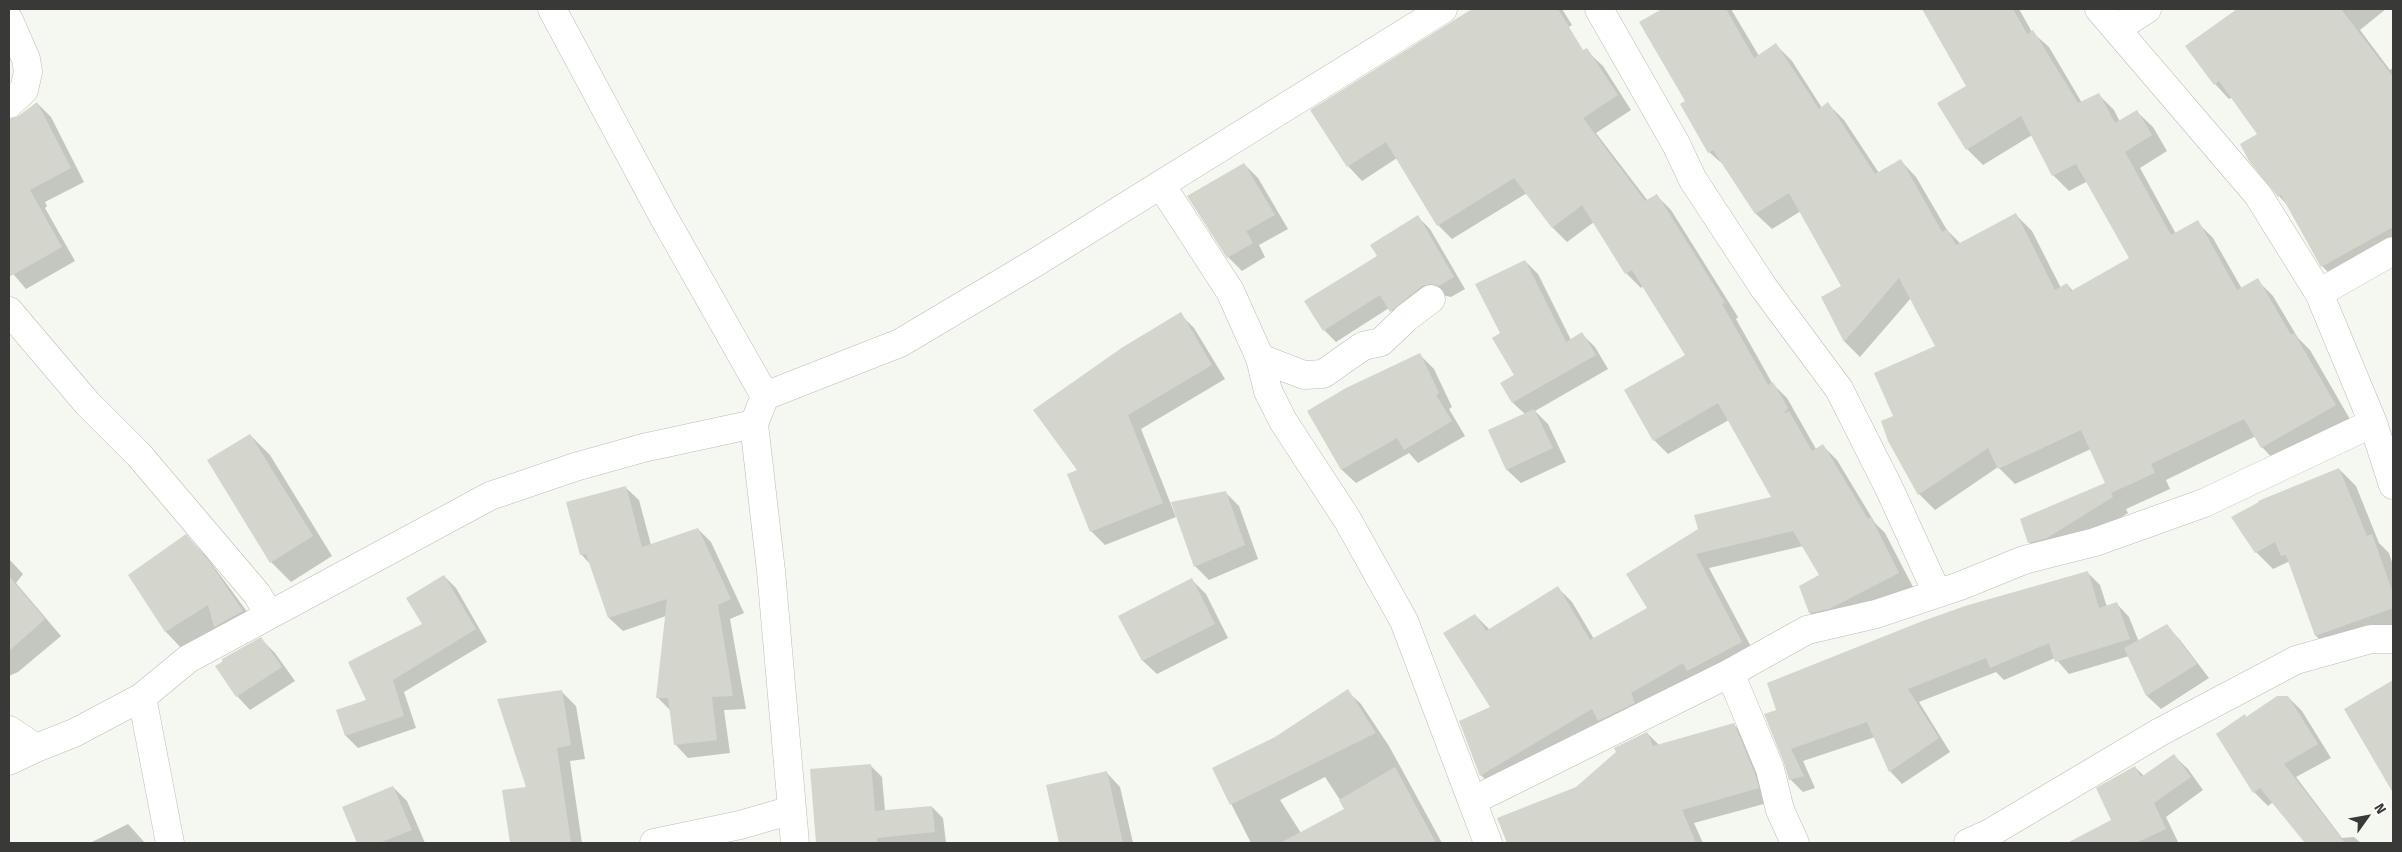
<!DOCTYPE html>
<style>
body{margin:0}
#map{position:relative;width:2402px;height:852px;overflow:hidden;background:#f5f8f0;font-family:"Fira Sans",sans-serif}
canvas{display:block}
.frame{position:absolute;inset:0;border:10px solid #393a37;pointer-events:none}
.north{position:absolute;left:2342px;top:792px;width:50px;height:50px;-webkit-text-stroke:4px #fff;paint-order:stroke;rotate:58deg;font-size:14px;font-weight:700;line-height:20px;text-align:center;color:#393a37}
.north::after{content:'';display:block;margin:auto;width:18px;height:22px;background:#393a37;clip-path:polygon(50% 0,100% 100%,50% 72%,0 100%)}
</style>
<div id="map">
<canvas width="2402" height="852"></canvas>
<div class="frame"></div>
<div class="north">N</div>
</div>
<script>
const ctx = document.querySelector('canvas').getContext('2d');
ctx.lineJoin = 'round';
function fill(path, color) { ctx.fillStyle = color; ctx.fill(path, 'evenodd'); }
const poly = rows => new Path2D(rows.map(r => 'M' + r).join(''));
function strokePath(path, color, width, dash) { ctx.strokeStyle = color; ctx.lineWidth = width; ctx.lineCap = dash ? 'butt' : 'round'; ctx.setLineDash(dash || []); ctx.stroke(path); }
fill(poly([
 [1485,9,1562,9,1572,25,1456,99,1588,52,1603,66,1631,110,1596,133,1648,201,1657,196,1671,210,1738,317,1736,319,1772,383,1787,398,1816,449,1823,446,1837,460,1875,523,1885,533,1913,587,1825,627,1810,613,1801,587,1821,576,1803,546,1709,568,1756,656,1495,790,1481,775,1491,708,1475,615,1490,630,1558,588,1572,602,1594,639,1649,608,1628,574,1773,498,1729,420,1668,454,1654,440,1687,356,1643,286,1641,288,1626,273,1594,222,1567,242,1553,228,1527,193,1452,239,1438,225,1397,158,1362,181,1348,166,1471,17],
 [1665,9,1731,9,1759,56,1776,45,1792,61,1822,108,1828,104,1844,120,1879,173,1901,161,1916,177,1947,230,1961,244,2016,215,2032,231,2061,288,2067,284,2073,291,2131,259,2088,181,2069,191,2053,175,2032,135,1983,165,1967,149,1939,104,1967,86,1923,9,2019,9,2032,32,2049,47,2082,103,2098,94,2114,110,2120,122,2137,112,2153,127,2167,151,2140,168,2176,234,2197,222,2213,238,2242,289,2257,280,2273,296,2298,338,2310,350,2351,421,2277,463,2262,447,2256,436,2166,480,2170,489,2126,509,2128,513,2063,553,2045,558,2029,542,2107,484,2091,449,2015,484,1998,467,1935,510,1919,494,1889,440,1894,417,1937,347,1911,298,1860,357,1845,342,1823,297,1843,286,1801,211,1772,229,1756,214,1726,167,1709,152,1687,101,1641,22],
 [2239,9,2386,9,2360,30,2390,70,2393,68,2393,250,2337,281,2322,266,2289,207,2279,196,2258,135,2232,97,2229,99,2215,84,2187,46],
 [37,103,51,117,84,182,45,202,47,206,45,208,75,261,26,289,9,269,9,120,13,120],
 [1244,164,1258,178,1288,229,1259,245,1265,257,1242,271,1228,257],
 [1418,217,1430,229,1465,289,1451,297,1442,295,1403,323,1389,308,1336,342,1324,330,1378,256],
 [1525,261,1538,274,1571,340,1582,334,1595,347,1608,369,1535,411,1548,424,1566,462,1521,483,1507,470,1489,431,1525,414,1513,403,1502,384,1515,375,1501,334],
 [1180,314,1194,328,1225,379,1141,429,1176,517,1105,545,1091,531,1079,471],
 [1420,355,1434,369,1452,407,1449,409,1465,436,1418,463,1409,453,1356,483,1342,470,1308,411],
 [250,435,270,455,332,556,291,582,271,562],
 [2339,469,2356,486,2379,543,2389,553,2393,565,2393,631,2334,653,2316,636,2291,564,2288,562,2273,569,2256,552],
 [625,487,639,500,651,545,698,529,711,542,744,613,730,619,746,709,724,710,730,753,688,758,675,744,671,711,657,697,666,616,623,631,609,618,591,565,581,554],
 [1225,492,1239,506,1258,559,1209,580,1195,566],
 [186,536,206,556,262,632,185,652,166,632,130,575],
 [9,559,23,574,16,583,61,636,18,672,9,676],
 [2087,572,2100,585,2107,607,2117,604,2129,617,2139,642,2167,626,2180,640,2209,678,2161,709,2147,696,2129,656,2069,674,2055,658,2004,680,1996,672,1919,702,1950,752,1902,784,1890,771,1875,737,1803,761,1815,788,1803,792,1790,779,1786,763,1766,715],
 [444,576,456,588,487,642,404,692,416,728,358,748,346,736,338,710,368,700,424,625],
 [1192,580,1206,594,1228,638,1157,674,1143,661,1120,617],
 [261,639,275,653,295,681,250,710,237,696],
 [2393,681,2393,790,2346,710],
 [1347,691,1361,704,1389,746,1442,843,1251,843,1213,768,1276,738],
 [1325,777,1346,809,1301,833,1280,800],
 [562,692,576,706,585,759,570,761,582,843,512,843,504,791,527,788],
 [2288,697,2302,711,2331,758,2296,777,2342,838,2354,837,2361,843,2306,843,2273,802,2268,806,2254,792,2247,718],
 [1733,724,1747,737,1771,802,1694,823,1703,843,1509,843,1499,819,1577,788,1647,733,1659,745],
 [2174,756,2188,769,2203,790,2166,817,2178,842,2069,843,2113,820,2135,767,2144,776],
 [871,766,882,777,885,811,932,807,943,818,946,843,817,843,812,770],
 [1107,773,1120,787,1133,843,1060,843,1048,786],
 [393,787,407,801,425,843,358,843,343,807],
 [128,824,145,843,90,843]
]), '#0003');
fill(poly([
 [1472,9,1558,9,1583,50,1587,48,1618,95,1583,118,1645,201,1657,194,1725,303,1722,304,1768,385,1773,382,1788,408,1783,414,1789,411,1812,451,1823,444,1868,519,1871,517,1899,573,1829,609,1809,613,1799,586,1819,575,1793,531,1696,554,1742,642,1687,671,1683,663,1631,693,1635,703,1598,721,1592,709,1480,776,1459,721,1490,707,1443,633,1475,614,1486,631,1558,586,1590,640,1647,608,1626,574,1698,529,1694,515,1771,497,1718,403,1653,441,1624,390,1685,355,1632,270,1625,274,1582,205,1552,228,1514,178,1437,226,1386,142,1347,167,1310,110],
 [1662,9,1726,9,1754,58,1776,43,1819,109,1828,102,1875,174,1901,159,1942,232,1947,229,1956,245,2016,213,2055,290,2067,283,2071,291,2129,258,2076,164,2052,176,2021,116,1966,150,1937,103,1966,86,1922,9,2013,9,2027,34,2033,30,2078,103,2099,93,2115,123,2137,110,2152,135,2125,152,2171,235,2198,220,2237,290,2258,278,2291,335,2294,333,2336,405,2261,448,2244,419,2151,464,2155,473,2111,493,2113,497,2047,538,2028,543,2020,519,2105,483,2081,430,1998,469,1988,448,1918,495,1888,441,1881,421,1893,416,1874,373,1935,346,1899,278,1844,342,1821,297,1841,286,1789,193,1755,214,1713,150,1708,153,1680,104,1685,101,1639,22],
 [2237,9,2341,9,2393,77,2393,227,2321,267,2281,195,2278,197,2249,161,2240,144,2257,134,2219,81,2214,85,2185,46],
 [37,102,71,168,30,190,62,247,9,277,9,119,19,116],
 [1244,163,1275,215,1246,231,1253,243,1227,258,1187,196],
 [1418,215,1454,277,1439,286,1430,284,1422,286,1390,312,1380,295,1323,331,1304,301,1377,256,1370,245],
 [1525,260,1566,342,1582,332,1596,355,1512,403,1500,383,1514,375,1492,338,1500,333,1475,284],
 [1181,312,1212,365,1128,415,1163,503,1090,532,1067,474,1077,470,1033,410,1123,347],
 [1420,353,1439,393,1436,395,1452,421,1404,450,1397,438,1341,470,1307,411,1346,388],
 [1534,409,1553,448,1506,470,1488,430],
 [250,434,313,536,270,563,207,460],
 [2339,468,2367,536,2372,534,2393,593,2393,608,2315,636,2286,555,2281,556,2275,542,2255,553,2231,517,2259,502,2258,501],
 [626,486,642,547,698,528,731,599,718,605,733,696,712,697,717,740,674,745,668,698,656,698,667,599,608,618,586,554,580,555,566,502],
 [1226,491,1245,545,1194,567,1171,502],
 [186,534,208,560,243,611,214,627,208,605,165,632,128,575],
 [2088,571,2099,608,2117,602,2130,639,2055,662,2049,643,1990,668,1986,658,1908,689,1939,738,1889,772,1867,722,1791,749,1804,776,1789,780,1784,763,1764,714,1776,710,1767,683,1920,622,1965,606],
 [444,575,476,629,393,680,404,716,345,736,336,710,366,700,348,662,422,624,406,598],
 [9,576,45,619,9,651],
 [1192,578,1215,624,1142,661,1118,616],
 [2167,624,2197,664,2146,696,2124,648],
 [261,637,282,667,236,697,215,666,222,662,222,659],
 [2393,680,2393,793,2344,709],
 [1348,689,1376,733,1230,805,1212,768,1275,737],
 [562,690,571,745,557,748,571,843,510,843,502,790,526,787,497,699],
 [2277,696,2288,696,2318,744,2284,764,2345,843,2305,843,2260,788,2253,793,2216,734,2245,714,2246,717],
 [1734,723,1755,774,1759,788,1682,810,1696,843,1507,843,1497,818,1576,787,1616,752,1614,748,1647,732,1653,746],
 [2174,754,2191,777,2154,803,2166,829,2136,843,2067,843,2111,820,2096,788,2135,766,2141,777],
 [871,764,875,811,932,806,935,832,877,838,877,843,816,843,810,769],
 [1395,767,1436,843,1280,843,1344,809,1339,800],
 [1107,771,1123,843,1059,843,1046,785],
 [393,786,412,830,379,843,357,843,342,807]
]), '#d4d6ce');
const minor = poly([
 [552,9,663,216,765,396],
 [1599,9,1676,144,1693,180,1764,288,1839,389,1889,488,1937,593],
 [2099,9,2258,195,2319,293,2373,423,2393,485],
 [9,20,26,59,28,72,24,90,9,104],
 [2116,29,2147,9],
 [1161,185,1230,291,1260,358,1268,391,1283,421,1347,519,1404,621,1488,843],
 [2319,293,2393,251],
 [9,311,87,403,139,455,257,594,269,615],
 [1260,358,1304,375,1323,374,1363,346,1381,342,1406,318,1431,299],
 [754,424,771,571,795,843],
 [1730,673,1770,769,1780,810,1795,843],
 [142,697,170,843],
 [9,730,36,748],
 [9,761,36,748,74,733,142,697,188,659,490,496,575,467,643,448,754,424,765,396,900,343,1038,261,1443,9],
 [1472,801,1730,673,1807,630,1876,614,1960,586,2024,560,2095,542,2204,503,2373,423],
 [654,843,740,825,792,810],
 [1968,843,1990,833,2160,732,2296,660,2371,639,2393,639]
]);
strokePath(minor, '#bbbdb6', 29);
strokePath(minor, '#fff', 28);
</script>
